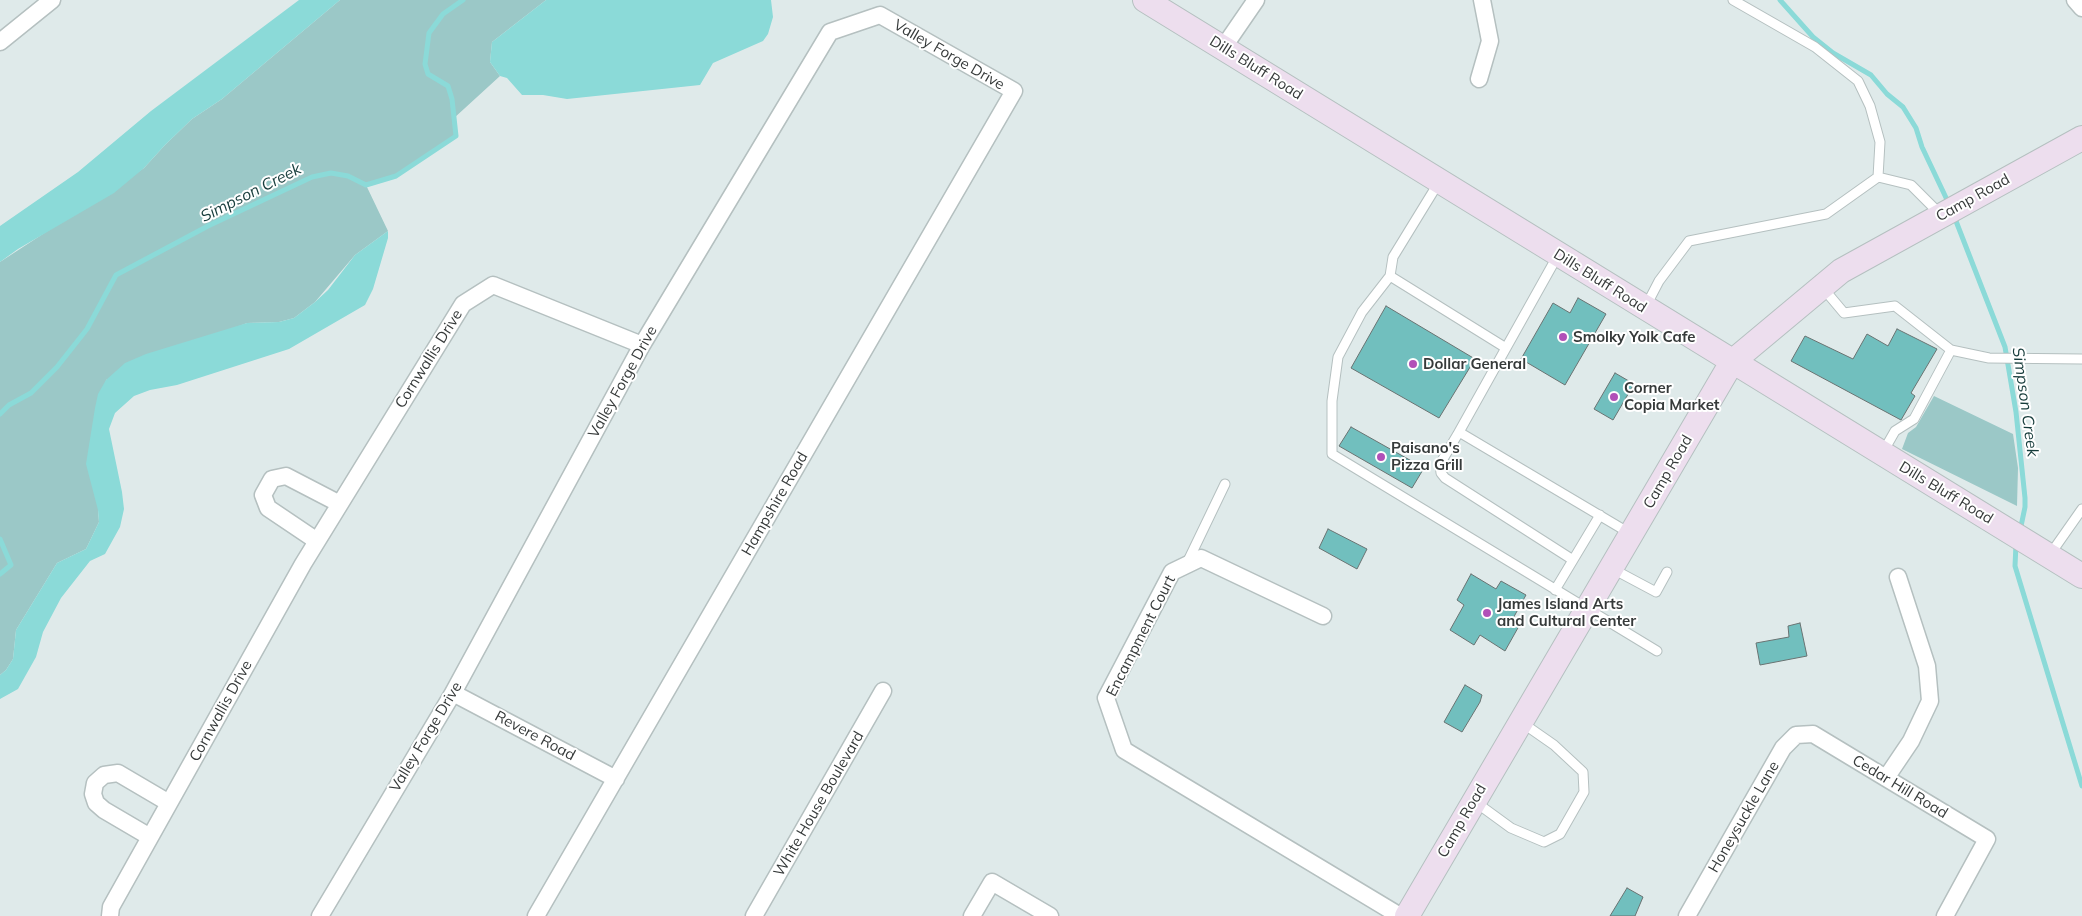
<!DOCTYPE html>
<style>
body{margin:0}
canvas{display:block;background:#dfeaea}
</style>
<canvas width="2082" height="916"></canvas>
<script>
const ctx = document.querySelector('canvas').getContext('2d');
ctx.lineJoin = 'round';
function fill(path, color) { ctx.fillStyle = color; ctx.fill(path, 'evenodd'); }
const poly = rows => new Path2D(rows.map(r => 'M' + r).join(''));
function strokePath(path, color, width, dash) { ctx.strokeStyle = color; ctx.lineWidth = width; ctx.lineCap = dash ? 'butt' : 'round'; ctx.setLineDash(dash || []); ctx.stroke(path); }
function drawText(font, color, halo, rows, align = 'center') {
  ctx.font = font + ' Mulish,sans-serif'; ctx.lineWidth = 4; ctx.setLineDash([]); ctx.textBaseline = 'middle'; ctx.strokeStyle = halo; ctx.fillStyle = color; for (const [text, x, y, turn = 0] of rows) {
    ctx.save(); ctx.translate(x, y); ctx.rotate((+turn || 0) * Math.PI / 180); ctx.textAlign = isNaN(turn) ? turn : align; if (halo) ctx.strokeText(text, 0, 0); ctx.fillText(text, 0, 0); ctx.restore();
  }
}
fill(poly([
 [340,0,546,0,492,42,490,62,500,76,453,119,456,136,396,176,366,185,388,231,355,255,315,302,294,318,279,322,247,323,106,380,98,510,99,522,86,549,57,563,16,630,13,659,6,670,0,675,0,262,144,168,165,145,192,119,222,99],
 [1934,396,2013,434,2018,468,2017,506,1902,449,1908,433,1916,427]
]), '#9bc8c7');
fill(poly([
 [299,0,340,0,222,99,192,119,165,145,144,168,114,193,18,249,0,262,0,226,78,172,151,111],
 [546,0,771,0,773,17,768,34,763,41,713,63,700,85,567,99,543,95,522,95,507,78,500,76,490,62,492,42],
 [388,231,388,238,373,289,365,305,289,349,177,385,150,390,134,396,115,413,109,429,122,492,124,509,120,527,105,554,90,561,61,598,43,632,36,657,18,689,0,699,0,675,6,670,13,659,16,630,57,563,86,549,99,522,98,510,86,464,95,408,98,394,106,380,125,363,146,354,247,323,279,322,294,318,315,302,328,290,355,255]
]), '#8bdad8');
strokePath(poly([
 [1780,0,1813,37,1833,53,1871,75,1887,94,1903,107,1916,128,1922,147,1949,204],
 [1954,216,2005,347,2016,412,2025,498,2025,507,2020,531],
 [0,414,9,405,31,393,57,367,87,329,116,275,208,226,312,177,331,173,348,176,366,185,396,176,456,136,452,99,448,86,428,74,425,64,429,33,443,14,463,0],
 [0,539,11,565,0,574],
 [2016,544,2015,566,2082,786]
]), '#8bdad8', 5);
const building = poly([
 [1578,298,1606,314,1565,385,1521,359,1553,303,1570,313,1578,298],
 [1386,306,1475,359,1439,418,1351,368,1386,306],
 [1897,329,1937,349,1911,393,1915,396,1901,420,1791,361,1805,336,1853,359,1867,334,1888,346,1897,329],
 [1615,373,1634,384,1613,420,1594,409,1615,373],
 [1351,427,1424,468,1412,488,1339,446,1351,427],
 [1328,529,1367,549,1357,569,1319,548,1328,529],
 [1471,574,1496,589,1501,581,1526,595,1511,622,1519,626,1505,651,1480,635,1474,645,1450,630,1464,605,1457,600,1471,574],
 [1800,623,1807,656,1760,665,1756,643,1789,637,1788,626,1800,623],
 [1465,685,1482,695,1480,702,1462,732,1444,722,1465,685],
 [1627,888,1643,897,1635,916,1610,916,1627,888]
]);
fill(building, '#71bfbe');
strokePath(building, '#697372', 1);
const lane = poly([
 [1733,0,1815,47,1858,81,1870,106,1880,142,1878,177],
 [1439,182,1393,257,1390,276,1506,348],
 [1558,255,1459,432,1631,534],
 [1390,276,1362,312,1338,357,1332,401,1332,454,1657,651],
 [1823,288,1844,313,1895,306,1951,350,1989,358,2082,359],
 [1646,306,1659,281,1689,241,1826,214,1878,177,1911,185,1940,214],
 [1459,432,1440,464,1441,473,1445,478,1573,560],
 [1883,452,1895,431,1914,419,1951,350],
 [2049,556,2082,509],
 [1187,563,1225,484],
 [1611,568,1656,592,1667,572],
 [1555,590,1600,515],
 [1474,801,1511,828,1544,842,1560,834,1584,792,1583,772,1554,745,1521,722]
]);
const street = poly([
 [2075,0,2082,8],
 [0,42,52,0],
 [1223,48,1256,0],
 [1479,79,1490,41,1482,0],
 [317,541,268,508,263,495,272,479,286,476,340,504],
 [1323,616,1201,558,1172,572,1106,698,1124,750,1400,916],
 [453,693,616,779],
 [1886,778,1911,741,1930,701,1927,666,1898,577],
 [150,837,104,810,96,803,93,794,95,783,104,775,118,773,169,803],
 [110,916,111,907,303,564,463,304,493,285,642,345],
 [320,916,453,693,642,345,830,32,880,15,1014,91,536,916],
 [754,916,883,691],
 [972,916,992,882,1050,916],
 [1687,916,1783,748,1796,735,1813,734,1987,839,1945,916]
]);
const secondary = poly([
 [1145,0,2082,576],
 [1407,916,1732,362,1841,271,2082,138]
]);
strokePath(lane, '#b5c0c0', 11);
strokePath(street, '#b5c0c0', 19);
strokePath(secondary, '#b5c0c0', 26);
strokePath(lane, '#fff', 9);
strokePath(street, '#fff', 16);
strokePath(secondary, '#eddeee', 24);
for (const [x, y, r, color] of [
 [1563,337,5,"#b150b8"],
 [1413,364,5,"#b150b8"],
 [1614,397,5,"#b150b8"],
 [1381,457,5,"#b150b8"],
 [1487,613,5,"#b150b8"]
]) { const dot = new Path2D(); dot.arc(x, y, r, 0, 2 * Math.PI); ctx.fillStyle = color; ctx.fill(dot); strokePath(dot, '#fff', 2); }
drawText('15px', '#363a3a', '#fff', [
 ["Valley Forge Drive",949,55,30],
 ["Dills Bluff Road",1256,68,32],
 ["Camp Road",1973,198,-29],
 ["Dills Bluff Road",1600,281,32],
 ["Cornwallis Drive",429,359,-58],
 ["Valley Forge Drive",623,382,-61],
 ["Camp Road",1668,472,-60],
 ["Dills Bluff Road",1946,493,31],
 ["Hampshire Road",775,504,-60],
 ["Encampment Court",1141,636,-63],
 ["Cornwallis Drive",221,711,-61],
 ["Revere Road",535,736,28],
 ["Valley Forge Drive",426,737,-59],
 ["Cedar Hill Road",1900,787,31],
 ["White House Boulevard",819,804,-60],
 ["Honeysuckle Lane",1744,817,-60],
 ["Camp Road",1462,821,-60]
]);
drawText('bold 15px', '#363a3a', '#fff', [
 ["Smolky Yolk Cafe",1573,337],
 ["Dollar General",1423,364],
 ["Corner",1624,388],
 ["Copia Market",1624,405],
 ["Paisano's",1391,448],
 ["Pizza Grill",1391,465],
 ["James Island Arts",1497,604],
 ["and Cultural Center",1497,621]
], 'left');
drawText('italic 16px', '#163c3b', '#fff', [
 ["Simpson Creek",251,193,-27],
 ["Simpson Creek",2025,402,82]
]);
</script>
